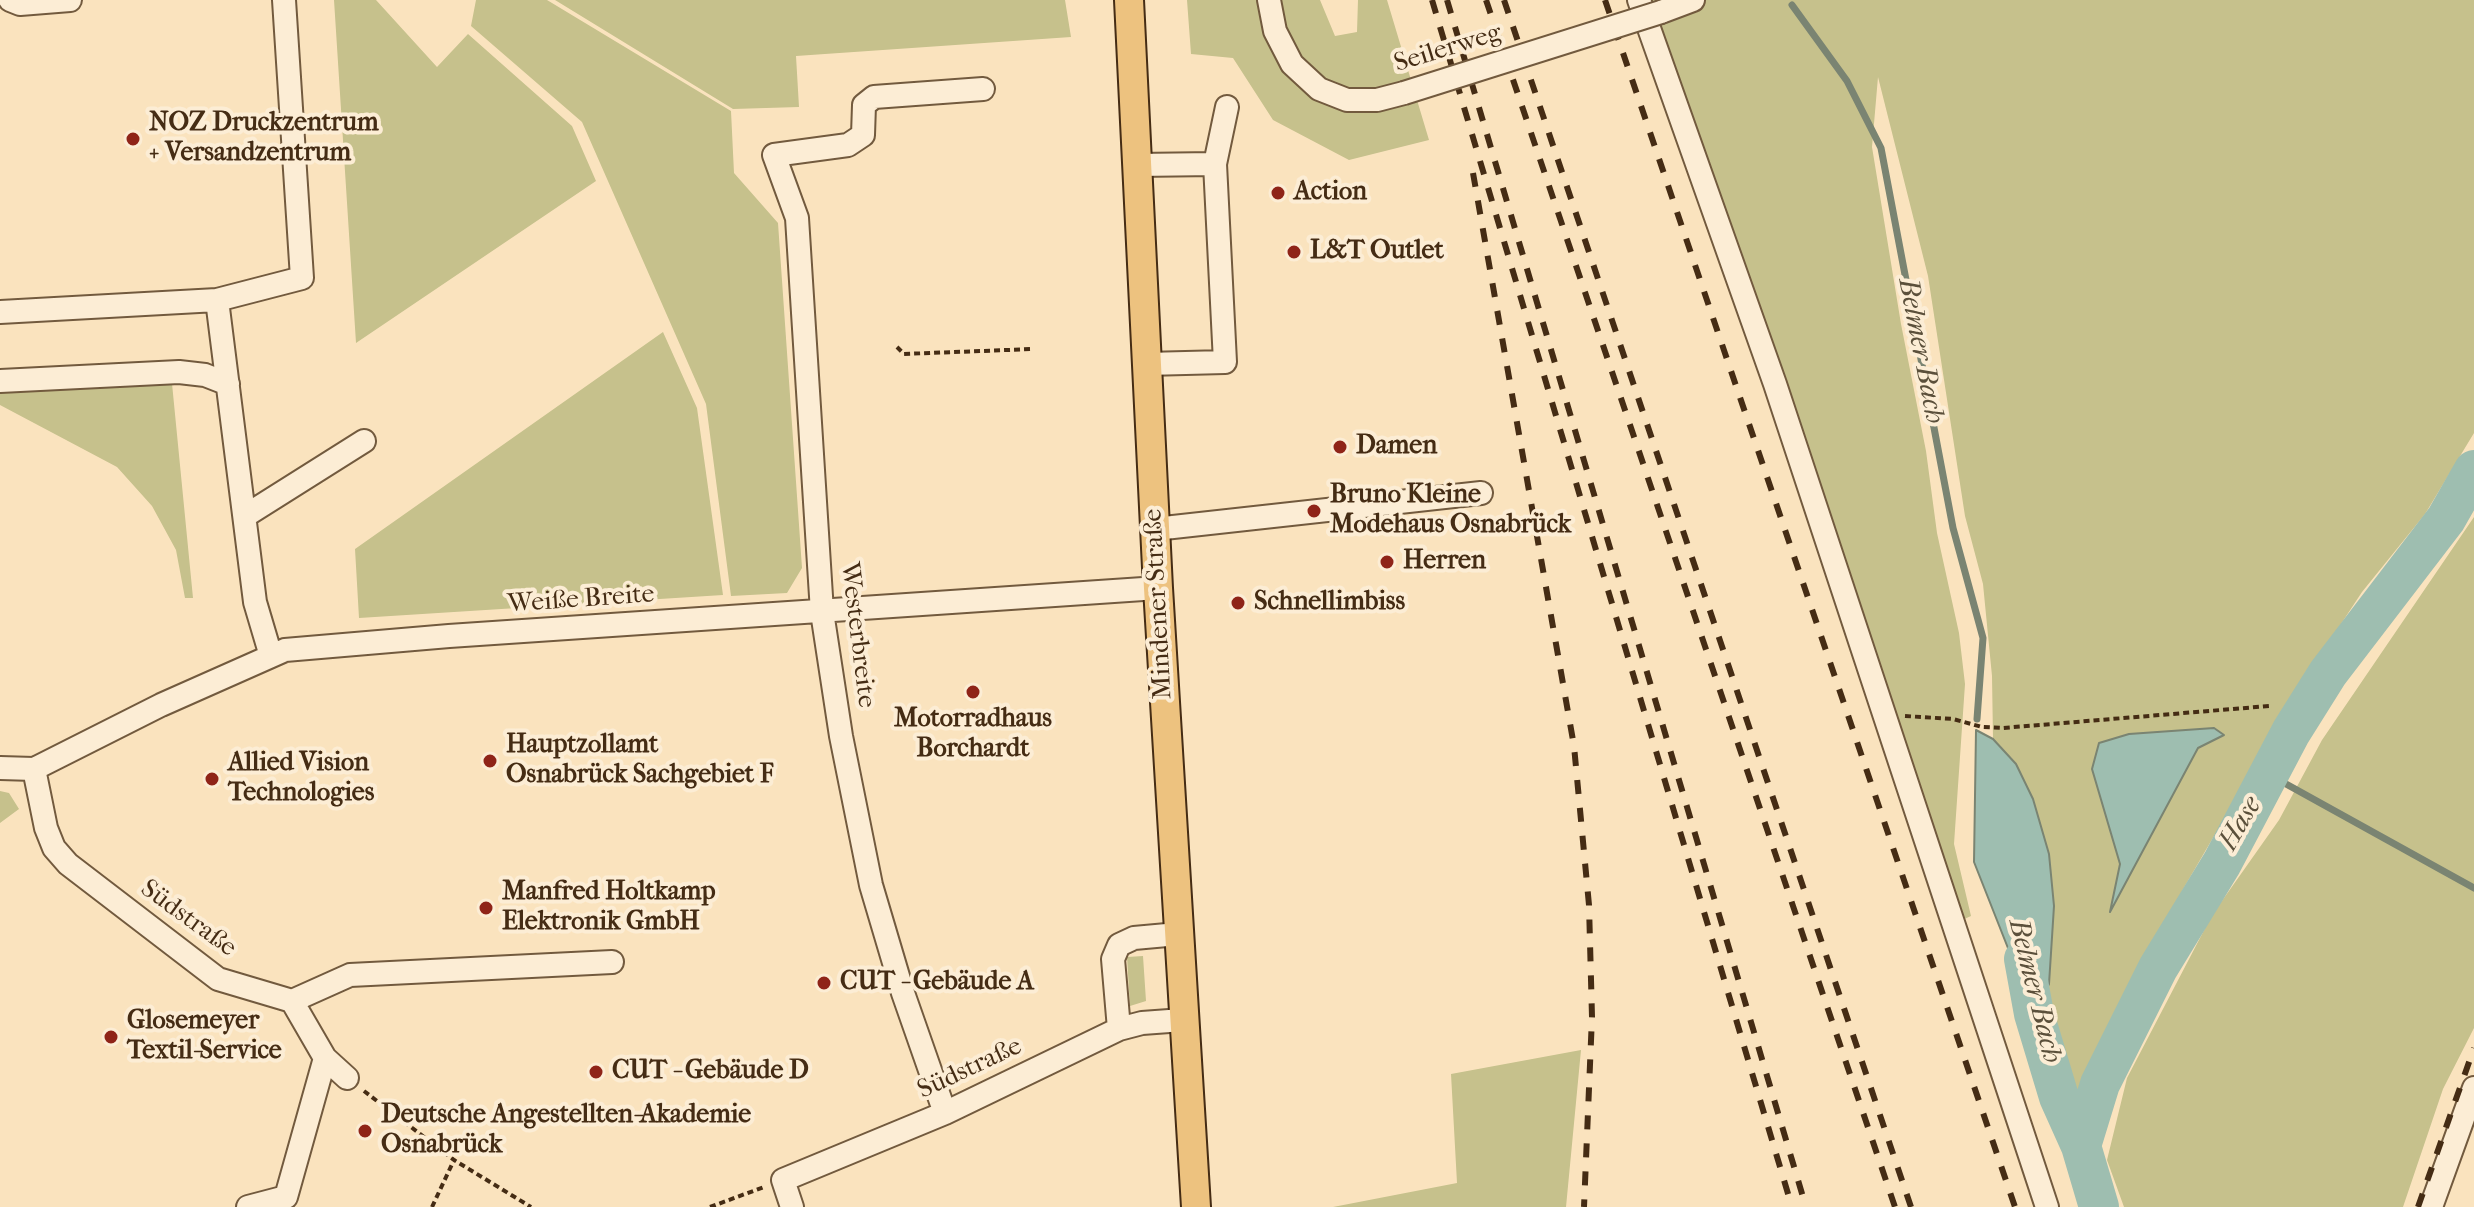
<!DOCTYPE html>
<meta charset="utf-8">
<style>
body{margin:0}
canvas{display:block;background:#fae3be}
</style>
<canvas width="2474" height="1207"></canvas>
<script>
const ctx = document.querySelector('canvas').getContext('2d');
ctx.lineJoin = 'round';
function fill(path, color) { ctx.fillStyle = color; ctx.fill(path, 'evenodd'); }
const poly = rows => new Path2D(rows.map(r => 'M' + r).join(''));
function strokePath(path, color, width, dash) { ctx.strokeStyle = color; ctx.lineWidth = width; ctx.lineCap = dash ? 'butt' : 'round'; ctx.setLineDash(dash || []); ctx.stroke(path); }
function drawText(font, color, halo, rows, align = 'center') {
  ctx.font = font + ' "IM FELL French Canon",serif'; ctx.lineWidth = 8; ctx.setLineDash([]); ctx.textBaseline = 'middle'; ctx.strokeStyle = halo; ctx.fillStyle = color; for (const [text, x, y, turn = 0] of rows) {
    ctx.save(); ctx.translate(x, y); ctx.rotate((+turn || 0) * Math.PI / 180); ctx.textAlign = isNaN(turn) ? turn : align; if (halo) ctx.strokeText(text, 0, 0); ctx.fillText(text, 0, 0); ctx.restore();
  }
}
fill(poly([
 [334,0,376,0,437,67,468,34,572,126,596,181,356,343],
 [476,0,547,0,731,111,734,173,778,223,802,568,787,593,731,596,706,404,582,122,471,26],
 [555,0,1065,0,1071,37,796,56,799,107,733,109],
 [1187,0,1320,0,1335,36,1357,32,1358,0,1387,0,1429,140,1349,160,1273,120,1233,58,1191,54],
 [1631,0,2474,0,2474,433,2425,514,2362,592,2310,671,2182,891,2096,1050,2074,1102,2040,1001,2049,984,2016,764,1993,739,1992,676,1983,584,1965,516,1928,276,1878,77,1872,147,1901,324,1926,451,1937,533,1959,633,1965,684,1954,844,1971,916,1960,921],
 [663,332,697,408,723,595,359,618,355,549],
 [170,363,193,598,185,598,176,550,152,506,117,467,0,405,0,374],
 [2474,517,2474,1028,2443,1089,2403,1207,2124,1207,2107,1160,2127,1078,2212,915,2279,820,2322,740],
 [0,791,9,793,19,809,0,823],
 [1143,956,1146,1001,1130,1006,1127,957],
 [1581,1050,1566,1207,1333,1207,1457,1183,1451,1074]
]), '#c6c18c');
const water = poly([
 [2214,728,2224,735,2198,748,2110,912,2120,864,2092,769,2099,743,2129,734,2214,728],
 [1976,730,1993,739,2016,764,2033,799,2049,854,2054,906,2049,984,2034,1014,1974,862,1976,730]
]);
fill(water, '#9ebeb0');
strokePath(water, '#7a8472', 2);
strokePath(poly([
 [1792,5,1847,81,1881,148,1953,528,1983,638,1977,719],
 [2268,774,2474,888]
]), '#7a8472', 7);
strokePath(poly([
 [2024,959,2034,1014,2059,1097,2081,1146],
 [2099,1207,2081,1146,2100,1084,2158,968,2222,863,2291,732,2328,673,2446,519,2474,470]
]), '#9ebeb0', 40);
const minor = poly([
 [10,0,20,4,70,0],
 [1269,0,1275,31,1292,64,1319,89,1347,100,1377,100,1404,93],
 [1639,0,1775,384,2047,1207],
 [1661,12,1693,0],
 [1136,165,1215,164],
 [217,300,255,602,271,656],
 [0,312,217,300,302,278,284,0],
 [1146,364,1225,362,1215,164,1227,107],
 [0,381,179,372,205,375,228,384],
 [245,516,364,441],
 [1155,529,1481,493],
 [0,768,34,769,161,705,285,650,449,636,1158,588],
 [34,769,46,828,54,848,68,864,218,979,292,1001,325,1058,347,1078],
 [292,1001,350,975,612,962],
 [1119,1029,1113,959,1119,945,1134,938,1178,934],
 [945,1113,903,993,871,885,841,736,822,612,797,218,774,155,848,145,863,135,864,105,874,97,983,89],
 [248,1207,286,1197,325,1058],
 [792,1207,783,1180,945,1113,1119,1029,1142,1023,1183,1020],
 [2431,1207,2474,1088]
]);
const major = poly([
 [1129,0,1158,588,1196,1207]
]);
strokePath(minor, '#725a3e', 26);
strokePath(major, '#452c14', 32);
strokePath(poly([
 [897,347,904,354,1033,349],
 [1905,716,1953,719,1982,727,2003,728,2269,706],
 [364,1091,454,1160,531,1207],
 [432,1207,454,1160],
 [710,1207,764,1187]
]), '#452c14', 4, [6, 4]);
strokePath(minor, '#fcedd5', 22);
strokePath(major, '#edc27f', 28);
strokePath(poly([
 [1432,0,1792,1207],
 [1447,0,1806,1207],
 [1486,0,1895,1207],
 [1504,0,1911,1207],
 [1605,0,2015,1207],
 [1473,173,1574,746,1589,905,1592,1017,1584,1207],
 [2418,1207,2474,1048]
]), '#452c14', 6, [14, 14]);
const minorBridge = poly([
 [1404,93,1661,12]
]);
strokePath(minorBridge, '#725a3e', 26, []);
strokePath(minorBridge, '#fcedd5', 22);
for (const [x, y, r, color] of [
 [133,139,8,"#8f2418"],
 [1278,193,8,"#8f2418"],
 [1294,252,8,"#8f2418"],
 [1340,447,8,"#8f2418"],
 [1314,511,8,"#8f2418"],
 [1387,562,8,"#8f2418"],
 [1238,603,8,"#8f2418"],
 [973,692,8,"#8f2418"],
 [490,761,8,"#8f2418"],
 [212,779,8,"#8f2418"],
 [486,908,8,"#8f2418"],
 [824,983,8,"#8f2418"],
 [111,1037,8,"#8f2418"],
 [596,1072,8,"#8f2418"],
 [365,1131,8,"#8f2418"]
]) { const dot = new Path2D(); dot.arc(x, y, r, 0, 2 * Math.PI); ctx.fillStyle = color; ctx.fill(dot); strokePath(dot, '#fcedd5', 3); }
drawText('26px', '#452c14', '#fcedd5', [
 ["Seilerweg",1448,49,-17],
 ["Weiße Breite",581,600,-4],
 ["Mindener Straße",1159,604,-93],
 ["Westerbreite",857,635,83],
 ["Südstraße",188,919,36],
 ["Südstraße",970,1069,-25]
]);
drawText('bold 26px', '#452c14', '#fcedd5', [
 ["NOZ Druckzentrum",149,124],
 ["+ Versandzentrum",149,154],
 ["Action",1294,193],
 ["L&T Outlet",1310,252],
 ["Damen",1356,447],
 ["Bruno Kleine",1330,496],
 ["Modehaus Osnabrück",1330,526],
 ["Herren",1403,562],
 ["Schnellimbiss",1254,603],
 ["Motorradhaus",973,720,"center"],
 ["Borchardt",973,750,"center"],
 ["Hauptzollamt",506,746],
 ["Osnabrück Sachgebiet F",506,776],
 ["Allied Vision",228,764],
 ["Technologies",228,794],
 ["Manfred Holtkamp",502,893],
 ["Elektronik GmbH",502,923],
 ["CUT - Gebäude A",840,983],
 ["Glosemeyer",127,1022],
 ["Textil-Service",127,1052],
 ["CUT - Gebäude D",612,1072],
 ["Deutsche Angestellten-Akademie",381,1116],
 ["Osnabrück",381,1146]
], 'left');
drawText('italic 28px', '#5b503b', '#fcedd5', [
 ["Belmer Bach",1920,351,79],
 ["Hase",2241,824,-60],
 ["Belmer Bach",2034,991,76]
]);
</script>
